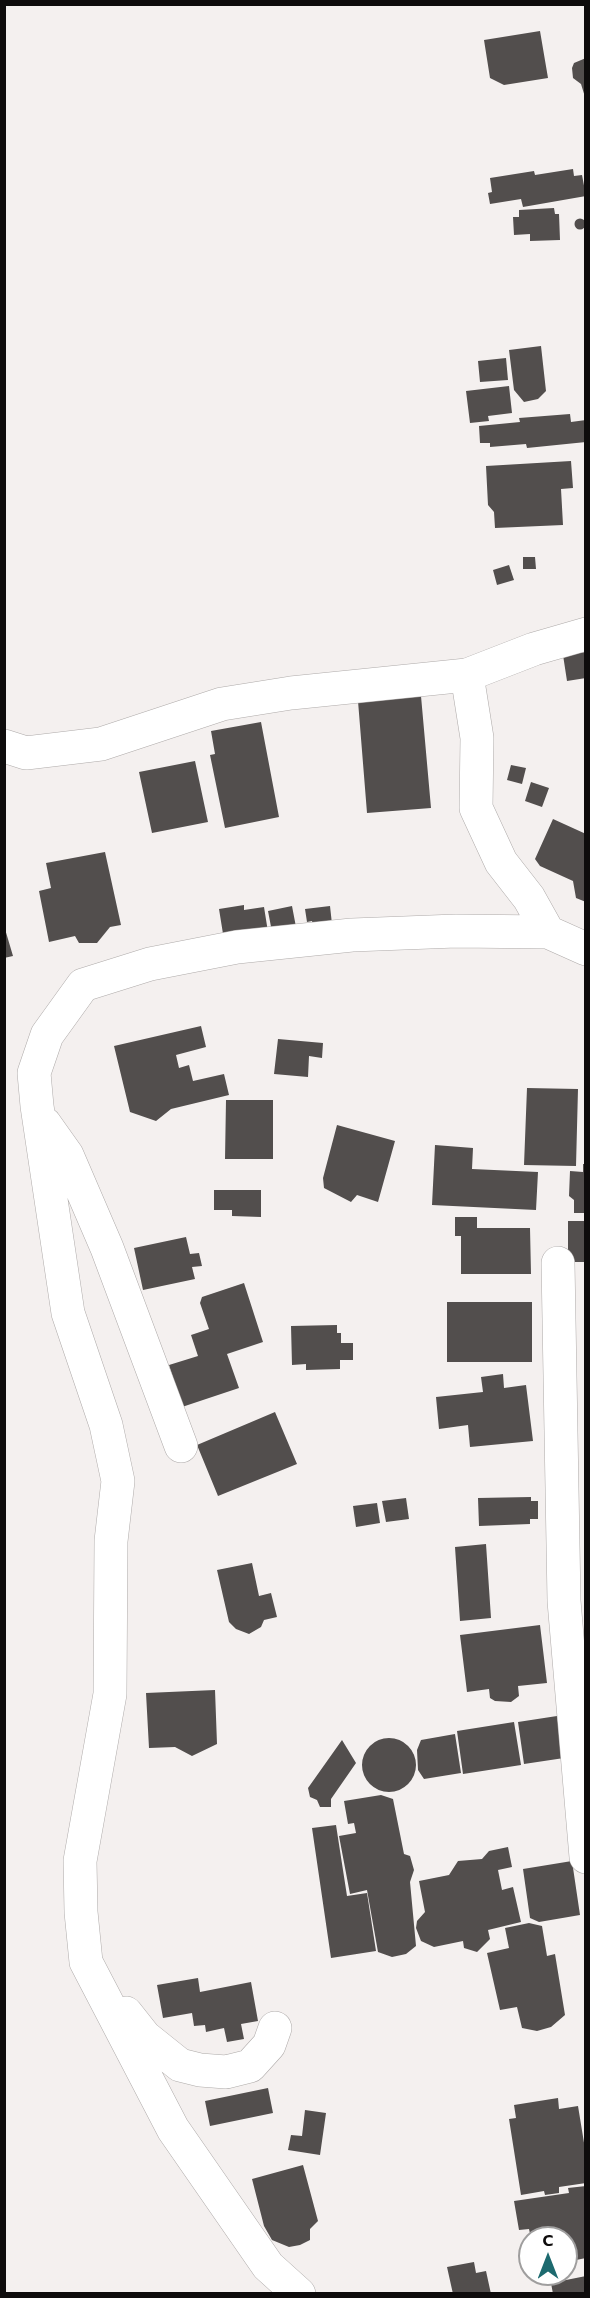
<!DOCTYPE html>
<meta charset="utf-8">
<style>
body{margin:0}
#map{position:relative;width:590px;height:2298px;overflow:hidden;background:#f4f0ef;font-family:Commissioner,sans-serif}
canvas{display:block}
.frame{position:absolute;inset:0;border:6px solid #0e0c0c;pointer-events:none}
.north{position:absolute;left:518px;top:2226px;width:60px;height:60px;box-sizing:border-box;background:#fff;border:2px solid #9f9e9e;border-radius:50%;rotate:0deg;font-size:16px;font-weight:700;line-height:24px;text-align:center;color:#0e0c0c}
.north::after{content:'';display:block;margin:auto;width:21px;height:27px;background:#1d6a6f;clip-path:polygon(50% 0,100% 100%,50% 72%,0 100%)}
</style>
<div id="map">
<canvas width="590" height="2298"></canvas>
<div class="frame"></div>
<div class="north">С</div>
</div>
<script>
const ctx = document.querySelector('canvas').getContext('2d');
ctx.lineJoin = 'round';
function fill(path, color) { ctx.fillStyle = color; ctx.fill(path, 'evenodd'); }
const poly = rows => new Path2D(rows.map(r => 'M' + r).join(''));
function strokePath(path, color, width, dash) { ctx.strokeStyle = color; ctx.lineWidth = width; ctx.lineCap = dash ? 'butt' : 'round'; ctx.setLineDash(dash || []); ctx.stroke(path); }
fill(poly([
 [540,31,548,78,504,85,490,78,484,40],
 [586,58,586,97,585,97,581,84,573,78,572,68,574,63],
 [573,169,574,176,582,175,586,196,523,207,521,199,490,204,488,193,492,192,490,178,534,171,535,175],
 [554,208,555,214,559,214,560,240,530,241,530,234,514,235,513,217,519,217,519,210],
 '574.5 224a5.5 5.5 0 1 1 11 0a5.5 5.5 0 1 1-11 0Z',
 [541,346,546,391,538,399,524,402,514,390,509,350],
 [506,358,508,380,480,382,478,361],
 [509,386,512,413,488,416,489,421,470,423,466,391],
 [570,414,571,422,586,420,586,442,527,448,526,444,490,447,490,443,480,443,479,426,520,422,519,418],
 [571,461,573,488,561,489,563,525,495,528,494,512,488,505,486,466],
 [523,557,535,557,536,569,523,569],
 [509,565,514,580,497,585,493,570],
 [586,652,586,678,567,681,563,655],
 [421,696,431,808,367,813,358,701],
 [261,722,279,817,225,828,210,755,215,754,211,731],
 [195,761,208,822,152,833,139,772],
 [511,765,526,768,522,784,507,780],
 [531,782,549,788,542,807,525,801],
 [553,819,586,834,586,902,576,898,573,881,540,866,535,859],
 [105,852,121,925,110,927,97,943,79,943,75,936,49,942,39,891,51,888,46,863],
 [244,905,244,910,264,907,268,932,224,940,219,909],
 [292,906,296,927,272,932,268,911],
 [330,906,332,924,313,925,312,921,307,922,305,909],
 [5,929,13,956,4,958,4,930],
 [201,1026,206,1047,176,1055,179,1068,189,1065,193,1081,224,1074,229,1095,171,1109,156,1121,130,1112,114,1046],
 [278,1039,323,1043,322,1058,309,1056,308,1077,274,1074],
 [527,1088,578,1089,576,1166,524,1165],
 [226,1100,273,1100,273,1159,225,1159],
 [337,1125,395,1141,378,1202,357,1195,351,1202,324,1188,323,1178],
 [435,1145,473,1148,472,1169,538,1172,536,1210,432,1205],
 [583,1164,586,1164,586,1213,574,1213,574,1200,569,1196,570,1171,583,1172],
 [214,1190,261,1190,261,1217,232,1216,232,1210,214,1210],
 [455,1217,477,1217,477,1228,530,1228,531,1274,461,1274,461,1236,455,1236],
 [568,1221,586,1221,586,1262,568,1262],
 [186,1237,190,1254,199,1253,202,1266,192,1267,195,1279,143,1290,134,1248],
 [244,1283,263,1342,227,1354,239,1388,182,1407,169,1365,198,1356,191,1335,209,1329,200,1303,202,1297],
 [447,1302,532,1302,532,1362,447,1362],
 [337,1325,337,1333,341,1333,341,1343,353,1343,353,1360,340,1360,340,1369,306,1370,306,1364,292,1365,291,1326],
 [503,1374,504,1388,526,1385,533,1441,470,1447,468,1425,439,1429,436,1397,483,1392,481,1377],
 [275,1412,297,1464,218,1496,197,1445],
 [531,1497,531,1501,538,1501,538,1519,530,1519,530,1524,479,1526,478,1498],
 [406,1498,409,1519,386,1522,382,1501],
 [377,1503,380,1523,356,1527,353,1506],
 [486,1544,491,1618,460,1621,455,1547],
 [252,1563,259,1596,271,1593,277,1617,264,1620,261,1627,249,1634,236,1629,229,1622,217,1570],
 [540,1625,547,1683,518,1686,519,1696,511,1702,495,1701,490,1698,489,1689,467,1692,460,1635],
 [215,1690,217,1744,192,1756,175,1747,149,1748,146,1693],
 [557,1716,564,1758,524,1764,518,1722],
 [514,1722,521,1765,463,1774,457,1731],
 [455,1734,461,1773,424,1779,418,1770,417,1750,421,1740],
 '362 1765a27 27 0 1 1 54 0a27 27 0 1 1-54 0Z',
 [342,1740,356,1763,331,1799,331,1807,320,1807,317,1800,310,1797,308,1788],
 [381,1795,393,1799,404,1854,410,1856,414,1870,410,1882,416,1946,406,1954,392,1957,378,1952,367,1890,350,1894,339,1836,356,1833,354,1823,348,1824,344,1801],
 [336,1825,347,1896,367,1893,376,1951,331,1958,312,1828],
 [508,1847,512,1867,498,1870,502,1890,513,1887,521,1922,488,1930,490,1939,477,1952,464,1948,463,1941,434,1947,421,1941,416,1928,417,1921,425,1912,419,1881,449,1875,458,1861,482,1859,489,1851],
 [572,1861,580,1915,539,1922,530,1918,523,1869],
 [529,1923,542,1926,547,1956,555,1954,565,2015,551,2027,537,2031,522,2028,517,2007,500,2010,487,1953,509,1948,505,1928],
 [198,1978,200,1992,251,1982,258,2021,241,2024,244,2039,227,2042,224,2028,206,2032,205,2025,194,2026,192,2013,163,2018,157,1985],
 [268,2088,273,2113,210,2126,205,2101],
 [558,2098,559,2109,578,2106,586,2155,586,2183,559,2187,559,2193,545,2195,544,2191,521,2195,509,2119,516,2118,514,2105],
 [305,2110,326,2113,320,2155,288,2150,291,2135,302,2136],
 [303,2165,318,2221,310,2229,310,2240,300,2245,289,2247,272,2240,264,2226,252,2179],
 [586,2186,586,2258,566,2262,566,2238,531,2238,529,2229,519,2230,514,2201,569,2193,568,2188],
 [474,2262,476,2273,486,2271,491,2294,453,2294,447,2267],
 [586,2276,586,2294,553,2294,551,2283]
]), '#524e4d');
const minor = poly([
 [467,675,477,738,476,808,501,862,529,898,548,932],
 [4,746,26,753,101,744,222,704,291,693,467,675,534,649,586,634],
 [45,1124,67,1155,107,1248,181,1446],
 [558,1263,564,1601,586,1857],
 [126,2013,145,2037,180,2065,200,2070,226,2072,250,2066,269,2045,275,2028],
 [299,2294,268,2266,173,2129,86,1962,81,1912,80,1861,110,1694,111,1541,118,1481,106,1425,68,1313,37,1106,34,1073,47,1035,83,985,150,964,237,947,352,935,456,931,548,932,586,949]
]);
strokePath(minor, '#aeaaa9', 34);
strokePath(minor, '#fff', 33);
</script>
